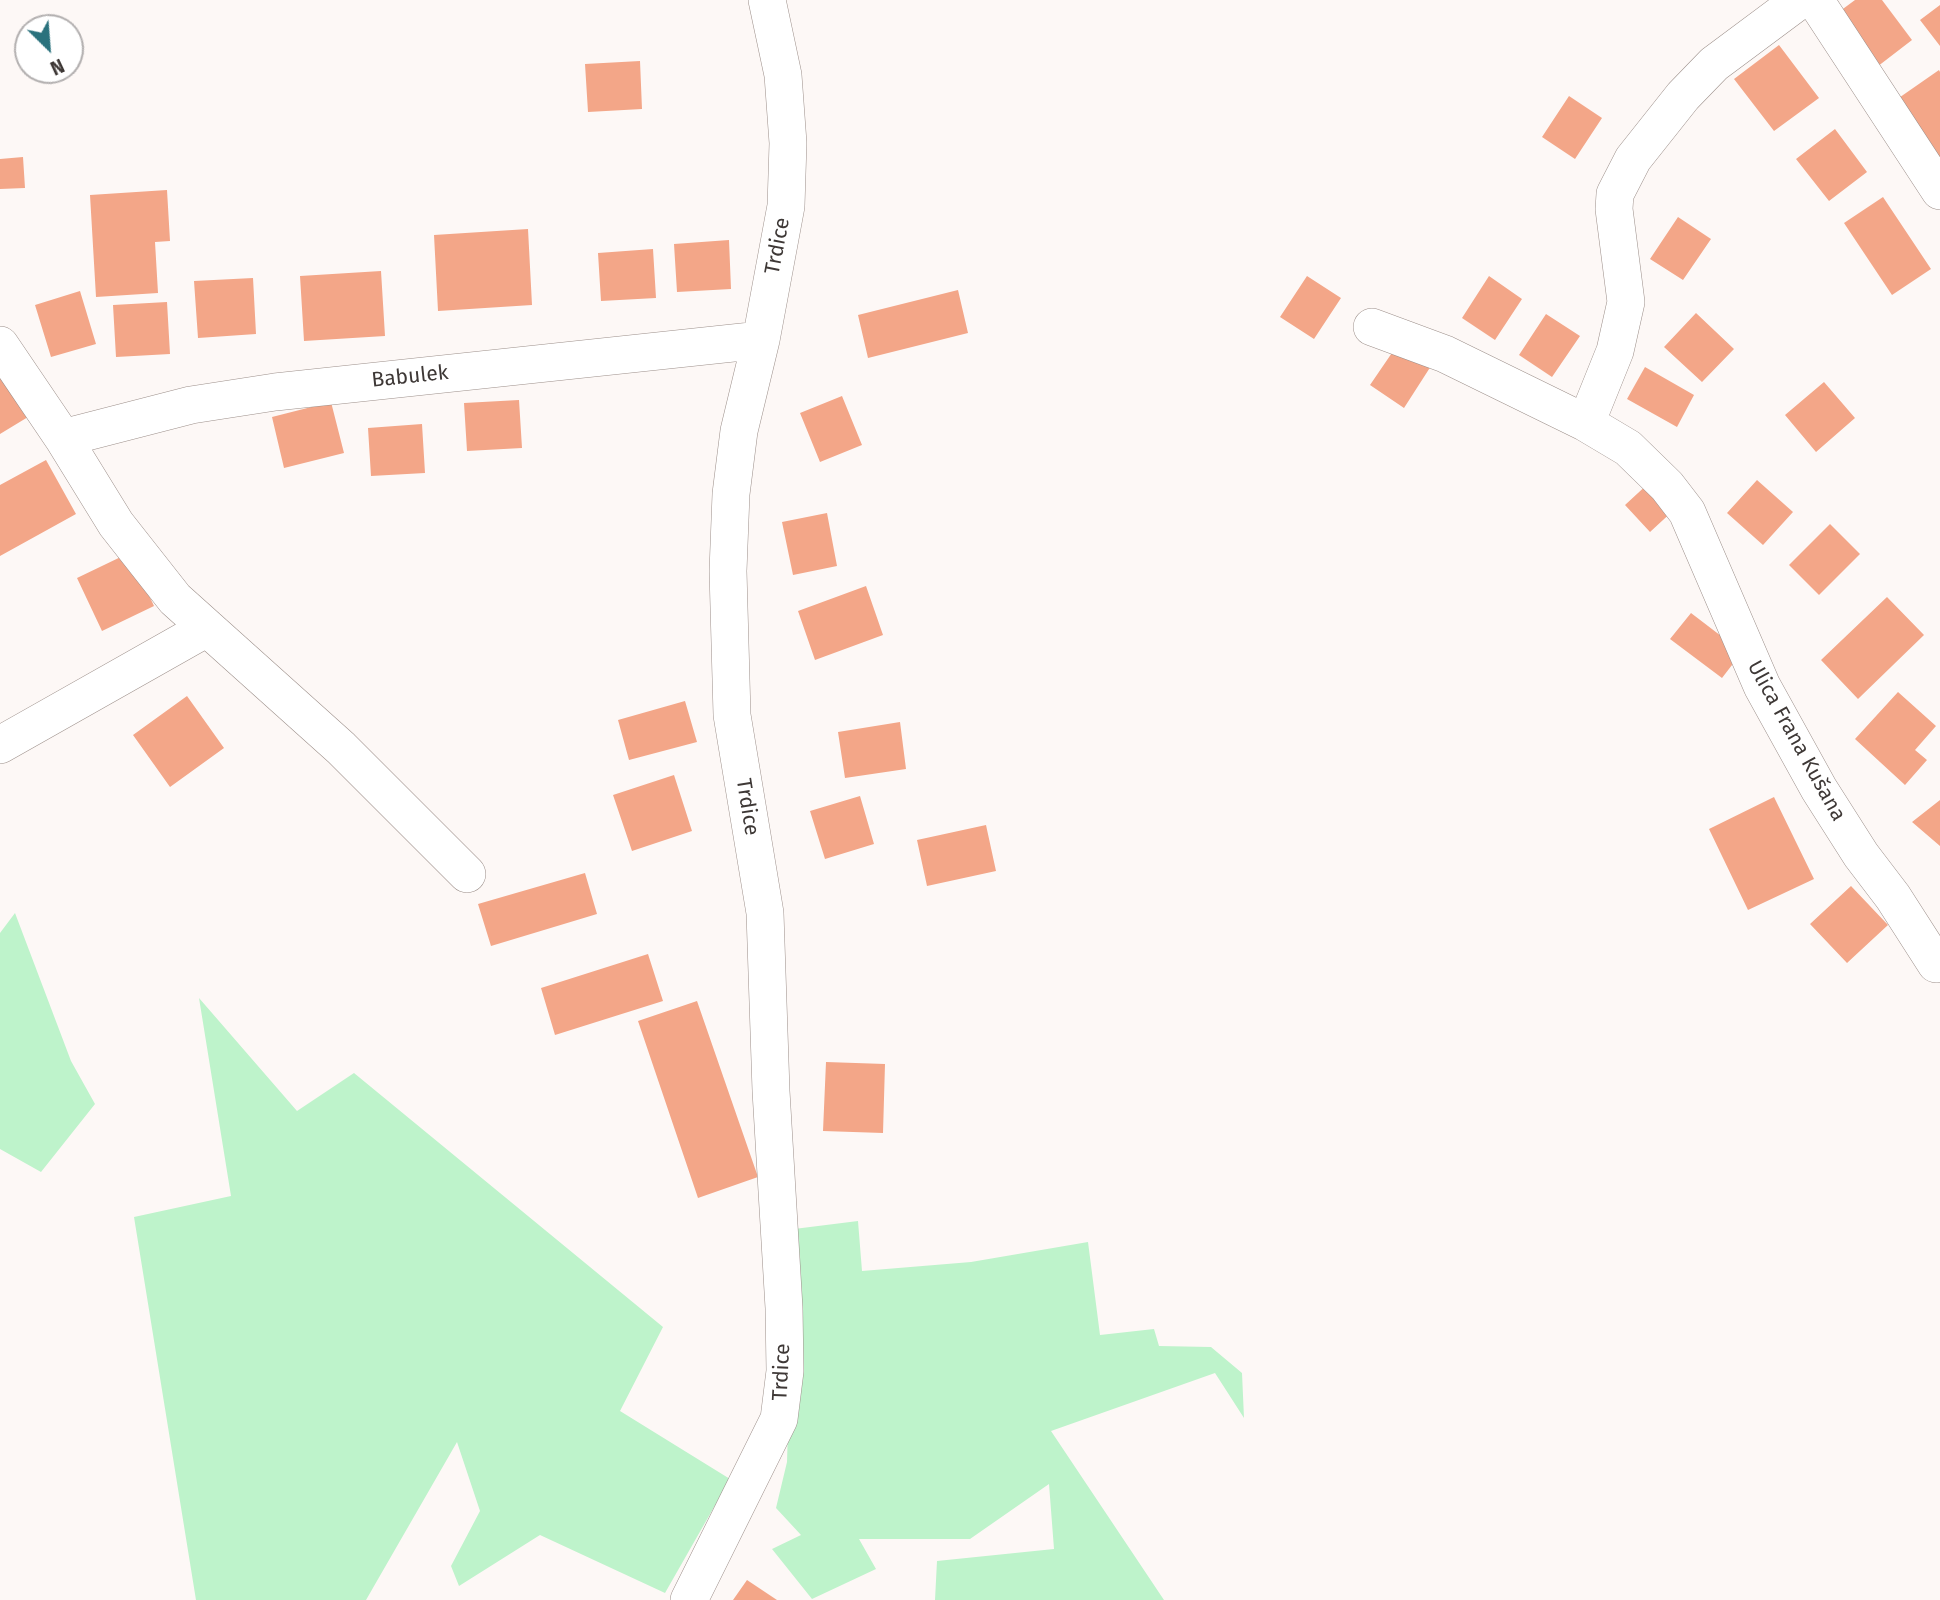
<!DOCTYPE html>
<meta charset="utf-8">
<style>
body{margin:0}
#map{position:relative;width:1940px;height:1600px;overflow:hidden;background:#fdf8f6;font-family:"Fira Sans",sans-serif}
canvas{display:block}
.north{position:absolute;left:14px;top:14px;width:70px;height:70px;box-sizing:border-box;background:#fff;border:2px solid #b2afaf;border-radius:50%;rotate:155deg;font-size:19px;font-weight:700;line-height:28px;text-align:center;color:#3e3836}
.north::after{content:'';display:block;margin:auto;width:24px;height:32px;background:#2a727d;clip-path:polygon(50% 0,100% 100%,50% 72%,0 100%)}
</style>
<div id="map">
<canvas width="1940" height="1600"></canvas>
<div class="north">N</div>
</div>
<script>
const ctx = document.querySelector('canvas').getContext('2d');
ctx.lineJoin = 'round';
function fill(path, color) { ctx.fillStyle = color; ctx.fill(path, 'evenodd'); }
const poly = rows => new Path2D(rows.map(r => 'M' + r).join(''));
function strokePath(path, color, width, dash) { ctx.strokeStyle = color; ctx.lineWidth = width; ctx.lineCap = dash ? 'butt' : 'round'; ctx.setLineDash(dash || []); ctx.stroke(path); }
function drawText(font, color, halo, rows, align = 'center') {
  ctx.font = font + ' "Fira Sans",sans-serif'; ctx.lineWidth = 7; ctx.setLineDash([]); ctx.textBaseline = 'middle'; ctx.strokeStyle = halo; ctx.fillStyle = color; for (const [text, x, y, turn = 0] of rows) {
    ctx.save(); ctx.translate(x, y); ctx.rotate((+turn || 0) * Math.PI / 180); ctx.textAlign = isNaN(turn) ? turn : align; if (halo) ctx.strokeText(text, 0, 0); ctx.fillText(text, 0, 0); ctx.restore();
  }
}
fill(poly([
 [15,913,71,1061,95,1104,41,1172,0,1149,0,933],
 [199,998,297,1111,354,1073,663,1327,620,1411,730,1479,665,1593,540,1535,459,1586,451,1566,480,1511,457,1442,366,1600,196,1600,134,1217,231,1196],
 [858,1221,862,1271,971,1262,1088,1242,1100,1335,1154,1329,1159,1346,1211,1347,1242,1373,1244,1418,1215,1373,1051,1431,1164,1600,935,1600,937,1561,1054,1549,1049,1484,970,1539,859,1539,876,1569,812,1599,772,1549,801,1535,776,1508,787,1462,794,1229]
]), '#bef3cb');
fill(poly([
 [1855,0,1882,0,1912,40,1873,70,1832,17],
 [1940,5,1940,46,1920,20],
 [1779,45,1819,98,1774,131,1734,79],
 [640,61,642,109,588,112,585,64],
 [1939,70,1940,72,1940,161,1893,102],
 [1569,96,1602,118,1575,159,1542,137],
 [1835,129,1867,172,1829,201,1796,159],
 [23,157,25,188,0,189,0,159],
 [167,190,170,241,155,242,158,293,96,297,90,195],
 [1883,197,1931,269,1892,295,1844,223],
 [1678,217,1711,239,1683,280,1650,259],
 [528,229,532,305,438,311,434,235],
 [729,240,731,289,677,292,674,244],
 [653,249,656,298,601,301,598,253],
 [381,271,385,336,304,341,300,276],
 [1307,276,1341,298,1314,339,1280,317],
 [1489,276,1522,299,1495,340,1462,318],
 [253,278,256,334,198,338,194,281],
 [958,290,968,333,868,358,858,315],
 [80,291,96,344,51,357,35,305],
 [167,302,170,354,116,357,113,305],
 [1696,313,1734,349,1702,382,1664,347],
 [1546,314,1580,336,1552,377,1519,355],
 [1398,344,1431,366,1404,408,1370,385],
 [1645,367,1694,395,1677,427,1627,399],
 [0,371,28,417,0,434],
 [1824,382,1855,418,1816,452,1785,415],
 [842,396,862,445,820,462,800,413],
 [519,400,522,448,467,451,464,403],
 [331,402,344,453,284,468,272,417],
 [422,424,425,473,371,476,368,428],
 [46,460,76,514,0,556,0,485],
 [1757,480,1793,512,1763,545,1727,513],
 [1651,481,1676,508,1650,532,1625,505],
 [827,513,837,566,793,575,782,522],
 [1830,524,1860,554,1819,595,1789,565],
 [129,553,154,606,102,631,77,578],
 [866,586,883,635,815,660,798,611],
 [1887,597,1924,635,1858,699,1821,660],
 [1691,613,1742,652,1722,678,1670,639],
 [1898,692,1936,726,1915,750,1927,760,1905,785,1855,739],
 [187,696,224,748,170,787,133,735],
 [685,701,697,742,629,760,618,720],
 [900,722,906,769,845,778,838,732],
 [674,775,692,831,632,851,613,795],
 [860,796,874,844,825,859,810,811],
 [1774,797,1814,879,1748,910,1709,829],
 [1940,800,1940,846,1912,822],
 [986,825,996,871,927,886,917,840],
 [585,873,597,914,491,946,478,904],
 [1851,886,1888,925,1847,963,1810,924],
 [648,954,663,1001,555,1035,541,988],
 [697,1001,758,1177,698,1198,638,1021],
 [826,1062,885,1064,883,1133,823,1131],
 [747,1580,777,1600,733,1600]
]), '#f3a688');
const minor = poly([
 [1800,0,1714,64,1683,96,1633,159,1615,194,1614,209,1626,302,1615,351,1586,423,1628,448,1667,486,1687,512,1762,686,1819,789,1861,855,1893,897,1936,964],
 [1815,0,1940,191],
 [1372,327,1445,354,1586,423],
 [0,345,63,438,116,524,175,599,341,748,467,874],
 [63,438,191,405,275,392,761,340],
 [0,745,207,628],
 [689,1600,779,1419,785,1371,784,1308,771,1091,765,913,732,715,728,571,731,494,739,431,761,340,786,206,788,143,783,75,767,0]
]);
strokePath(minor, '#9d908b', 38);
strokePath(minor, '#fff', 37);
drawText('21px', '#3e3836', '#fff', [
 ["Trdice",778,246,-79],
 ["Babulek",410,377,-6],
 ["Ulica Frana Kušana",1796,741,61],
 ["Trdice",747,807,81],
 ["Trdice",782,1372,-87]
]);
</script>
